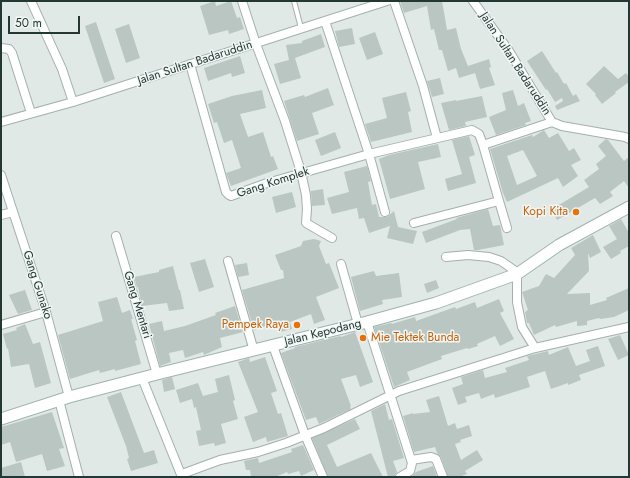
<!DOCTYPE html>
<style>
body{margin:0}
#map{position:relative;width:630px;height:478px;overflow:hidden;background:#e0e9e6;font-family:Jost,sans-serif}
canvas{display:block}
.frame{position:absolute;inset:0;border:2px solid #233734;pointer-events:none}
.scale{position:absolute;left:8px;top:16px;width:72px;height:18px;box-sizing:border-box;border:2px solid #233734;border-top:0;padding-left:5px;font-size:12px;line-height:14px;white-space:nowrap;color:#233734;-webkit-text-stroke:3px #f0f6f4;paint-order:stroke}
</style>
<div id="map">
<canvas width="630" height="478"></canvas>
<div class="frame"></div>
<div class="scale">50 m</div>
</div>
<script>
const ctx = document.querySelector('canvas').getContext('2d');
ctx.lineJoin = 'round';
function fill(path, color) { ctx.fillStyle = color; ctx.fill(path, 'evenodd'); }
const poly = rows => new Path2D(rows.map(r => 'M' + r).join(''));
function strokePath(path, color, width, dash) { ctx.strokeStyle = color; ctx.lineWidth = width; ctx.lineCap = dash ? 'butt' : 'round'; ctx.setLineDash(dash || []); ctx.stroke(path); }
function drawText(font, color, halo, rows, align = 'center') {
  ctx.font = font + ' Jost,sans-serif'; ctx.lineWidth = 3; ctx.setLineDash([]); ctx.textBaseline = 'middle'; ctx.strokeStyle = halo; ctx.fillStyle = color; for (const [text, x, y, turn = 0] of rows) {
    ctx.save(); ctx.translate(x, y); ctx.rotate((+turn || 0) * Math.PI / 180); ctx.textAlign = isNaN(turn) ? turn : align; if (halo) ctx.strokeText(text, 0, 0); ctx.fillText(text, 0, 0); ctx.restore();
  }
}
fill(poly([
 [215,1,216,6,231,1,237,18,240,17,244,29,229,34,228,30,209,35,200,6],
 [400,1,442,1,447,30,456,28,461,49,468,66,489,59,491,67,489,68,495,85,480,89,475,73,459,78,456,68,448,71,442,50,439,50,434,29,431,30,427,6,404,13],
 [96,22,115,79,104,83,85,26],
 [129,24,140,58,126,63,115,29],
 [352,28,355,44,339,47,335,31],
 [375,32,383,54,367,60,359,38],
 [321,34,325,47,295,58,301,78,280,84,274,64,289,60,286,45,302,43,302,41],
 [542,51,556,73,557,72,564,84,566,83,573,96,576,94,580,101,557,110,555,106,563,101,562,98,555,102,547,89,546,90,527,61],
 [240,56,245,73,232,77,231,73,208,81,204,68],
 [604,66,618,79,626,73,629,77,629,82,615,92,616,93,602,104,595,95,596,94,586,84],
 [440,78,444,94,432,97,427,81],
 [328,88,334,105,312,113,319,134,297,141,284,101,304,95,305,97],
 [262,90,266,108,240,114,248,137,263,132,271,157,273,156,278,169,231,186,226,173,241,168,232,140,224,143,217,122,214,123,208,104,232,96],
 [513,90,518,106,524,103,531,121,525,123,526,125,496,135,489,117,506,110,502,93],
 [406,92,411,111,408,112,412,132,371,142,365,124,387,118,382,98],
 [482,96,487,117,465,122,466,126,449,130,441,103,456,100,456,101],
 [544,130,549,138,558,133,569,151,574,148,581,160,571,165,578,176,563,187,558,178,507,202,503,193,490,149,532,135,533,137],
 [523,150,537,176,517,185,507,156],
 [335,132,341,148,321,156,315,140],
 [469,136,475,155,469,157,476,183,448,191,445,179,462,174,452,140],
 [606,139,608,140,624,161,629,157,629,188,624,181,610,192,613,196,600,204,595,198,557,220,552,209,589,187,584,180,599,169,596,164,606,156,598,146],
 [438,144,441,157,418,162,425,189,390,199,379,159,389,155],
 [367,166,371,181,368,182,372,205,376,204,379,217,387,217,394,211,398,227,417,231,413,244,387,238,390,226,369,233,364,218,359,219,357,208,332,214,327,198,349,192,344,172],
 [323,189,325,205,312,206,311,191],
 [292,192,296,207,276,213,272,197],
 [488,209,493,226,500,225,504,245,478,250,474,250,470,229,460,230,426,243,422,232,457,219,456,218],
 [621,219,629,233,629,246,620,251,621,253,611,259,603,247,617,239,609,226],
 [593,235,601,252,590,258,588,253,589,271,567,294,590,293,590,305,607,300,606,298,629,288,629,310,614,317,600,319,599,318,587,321,587,325,577,326,577,321,556,327,555,325,534,335,529,323,527,323,525,312,528,310,522,292,539,286,546,274,554,278,575,255,571,248],
 [314,239,321,241,319,246,326,264,329,263,339,288,316,297,325,320,314,324,311,314,290,322,292,329,280,332,277,322,254,330,242,290,284,278,283,270,281,270,275,255,301,246,303,241],
 [205,259,214,287,199,292,190,263],
 [247,263,249,275,238,277,235,265],
 [173,266,179,290,180,290,184,309,169,311,167,303,142,306,138,287,137,287,134,277,159,272,159,270],
 [374,271,376,276,399,273,402,297,382,300,383,304,360,311,351,277],
 [436,280,439,288,427,293,424,284],
 [25,290,32,310,18,314,9,295],
 [117,297,122,313,130,310,133,319,131,319,137,340,135,341,141,364,115,371,115,369,100,373,99,370,70,379,58,335,103,321,98,302],
 [499,299,504,311,500,313,514,339,500,346,495,336,477,344,478,346,468,349,467,348,441,356,442,359,407,372,410,380,394,387,374,327,391,323,392,324,415,317,416,321,455,307,456,309,475,302,477,308],
 [235,306,243,332,220,338,222,347,204,355,203,352,185,358,183,350,169,353,171,362,160,366,149,324,162,321,164,331,185,326,216,315,215,313],
 [25,324,33,344,40,342,51,383,35,388,29,364,11,367,8,348,7,349,3,334,17,330,16,328],
 [355,332,373,382,360,387,356,375,341,379,351,406,350,407,351,409,319,424,316,417,306,420,281,353,295,348,295,347,340,336,341,337],
 [620,335,629,355,618,360,608,339],
 [598,346,605,366,579,375,581,380,568,385,568,383,551,389,545,371,527,377,530,387,495,398,494,394,481,399,479,393,465,397,467,402,458,405,452,388,463,384,461,377,483,370,485,378,507,372,505,368,529,360,527,356,548,351,549,355,568,347,576,366,590,361,586,350],
 [265,357,277,391,271,393,278,414,281,413,288,436,267,442,266,437,253,442,244,417,258,412,238,362,249,358,250,362],
 [229,375,235,400,233,401,238,419,221,424,226,443,215,446,214,443,199,446,196,431,201,430,196,407,194,408,192,399,180,403,176,390,198,383,203,396,218,392,215,379],
 [172,377,175,389,164,392,162,380],
 [121,392,144,453,154,450,158,463,131,471,127,459,129,458,126,446,107,397],
 [439,396,448,426,455,423,457,429,469,425,472,436,460,440,461,442,455,444,461,460,477,450,483,460,465,471,467,474,459,477,448,477,441,457,437,453,435,447,414,452,403,416,413,413,413,414,430,412,426,400],
 [385,404,389,420,392,419,404,458,393,461,397,472,395,476,392,477,388,477,371,411],
 [52,412,64,448,59,449,65,466,47,471,42,454,16,462,10,442,1,445,1,427],
 [355,419,360,429,327,445,337,467,371,453,383,477,328,477,312,438],
 [303,445,314,470,301,476,299,471,288,474,287,472,275,477,251,477,250,470,246,470,244,461,258,458,259,463,292,452,291,449],
 [21,462,25,477,1,477,1,468],
 [433,466,437,477,411,477,416,472]
]), '#b9c6c2');
const lane = poly([
 [294,1,301,28]
]);
const street = poly([
 [31,1,62,69,73,102],
 [242,1,256,44,285,121,301,172,306,195,307,209,306,223,332,238],
 [394,1,423,86,437,138],
 [473,1,509,51,552,122,562,126,625,137,629,139],
 [325,21,369,154,472,130,479,134,483,145],
 [1,48,9,49,12,53,31,113],
 [190,64,226,192,229,195,231,196,267,183,369,154,385,212],
 [1,122,73,102,387,1],
 [1,175,46,312,69,397],
 [499,201,507,228],
 [1,215,13,212],
 [414,223,499,201,483,145,552,122],
 [116,236,157,374],
 [446,257,468,255,489,257,501,261,514,270,517,274,517,302,522,327,535,348],
 [228,261,254,351],
 [341,264,358,324],
 [367,322,412,463,410,471,400,477],
 [1,325,46,312],
 [273,346,305,435,323,477],
 [142,378,182,477],
 [59,400,79,477],
 [411,460,431,457,436,459,443,477],
 [182,474,220,460,258,452,286,443,324,428,399,391,535,348,629,327]
]);
const secondary = poly([
 [1,419,69,397,157,374,367,322,436,303,517,274,559,245,629,207]
]);
strokePath(lane, '#a4b0ad', 6);
strokePath(street, '#a4b0ad', 10);
strokePath(secondary, '#a0b3ae', 13);
strokePath(lane, '#fff', 4);
strokePath(street, '#fff', 8);
strokePath(secondary, '#fff', 11);
for (const [x, y, r, color] of [
 [576,212,4,"#e8710a"],
 [297,325,4,"#e8710a"],
 [363,338,4,"#e8710a"]
]) { const dot = new Path2D(); dot.arc(x, y, r, 0, 2 * Math.PI); ctx.fillStyle = color; ctx.fill(dot); strokePath(dot, '#f0f6f4', 1.5); }
drawText('12px', '#233734', '#f0f6f4', [
 ["Jalan Sultan Badaruddin",195,63,-18],
 ["Jalan Sultan Badaruddin",515,64,57],
 ["Gang Komplek",273,183,-18],
 ["Gang Gunako",37,285,72],
 ["Gang Mentari",137,305,73],
 ["Jalan Kepodang",323,333,-14]
]);
drawText('12px', '#c56008', '#f0f6f4', [
 ["Kopi Kita",568,212],
 ["Pempek Raya",289,325],
 ["Mie Tektek Bunda",371,338,"left"]
], 'right');
</script>
